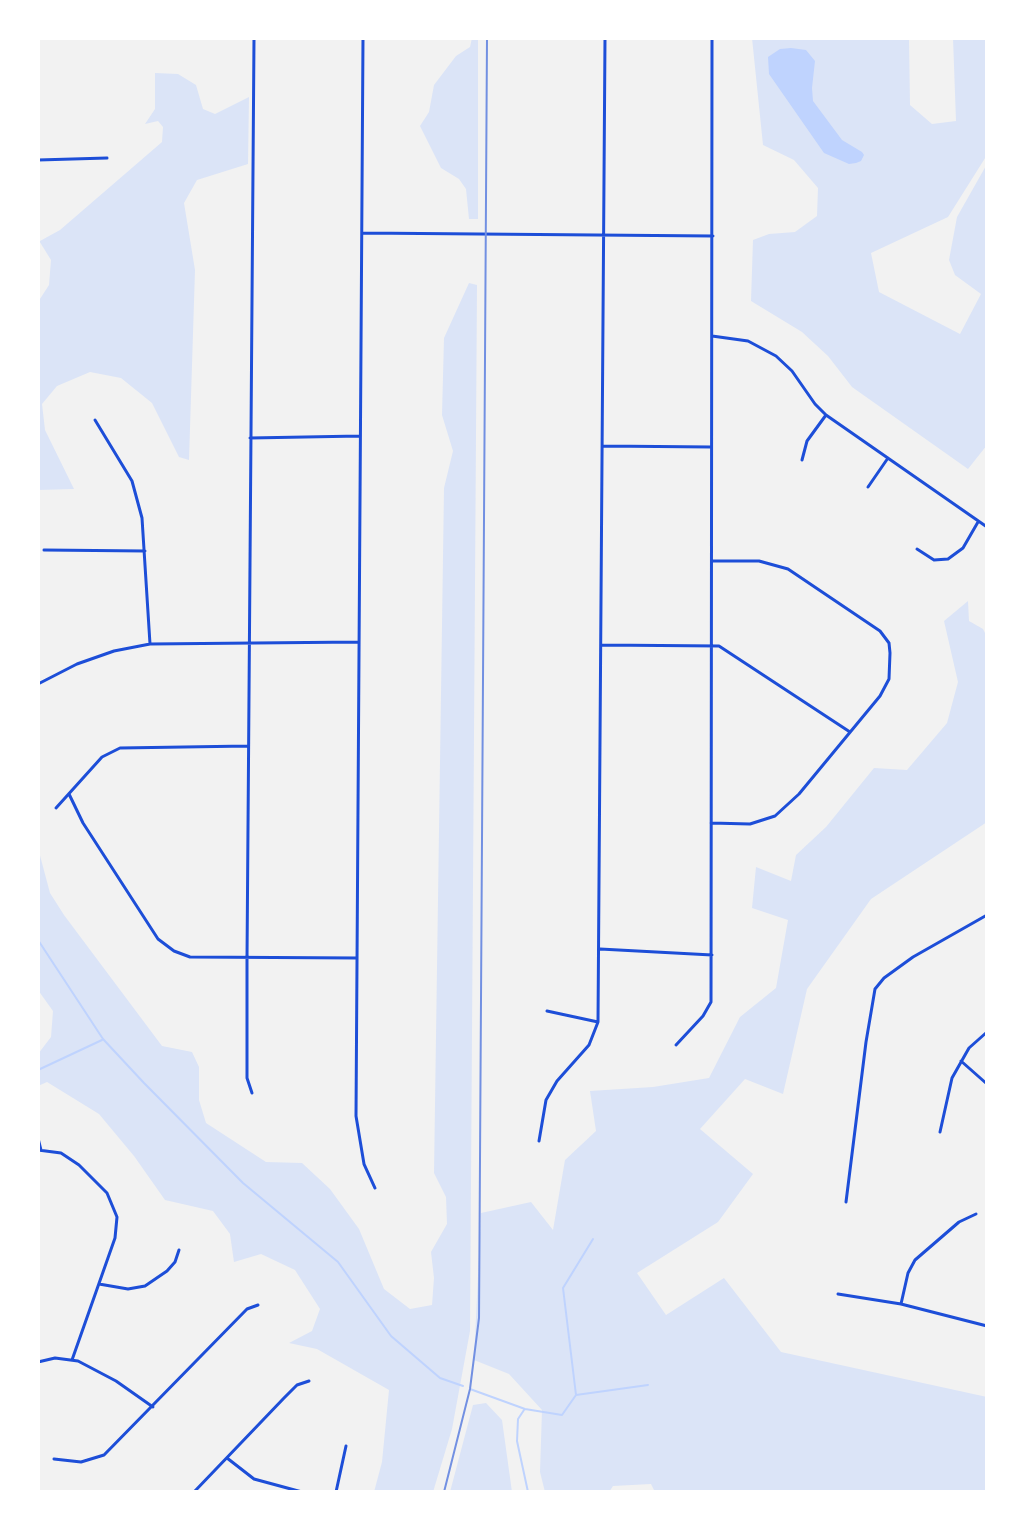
<!DOCTYPE html>
<style>
body{margin:0}
#map{position:relative;width:1025px;height:1530px;overflow:hidden;background:#f2f2f2;font-family:Georgia,serif}
canvas{display:block}
.frame{position:absolute;inset:0;border:40px solid #fff;pointer-events:none}
</style>
<div id="map">
<canvas width="1025" height="1530"></canvas>
<div class="frame"></div>
</div>
<script>
const ctx = document.querySelector('canvas').getContext('2d');
ctx.lineJoin = 'round';
function fill(path, color) { ctx.fillStyle = color; ctx.fill(path, 'evenodd'); }
const poly = rows => new Path2D(rows.map(r => 'M' + r).join(''));
function strokePath(path, color, width, dash) { ctx.strokeStyle = color; ctx.lineWidth = width; ctx.lineCap = dash ? 'butt' : 'round'; ctx.setLineDash(dash || []); ctx.stroke(path); }
fill(poly([
 [472,38,478,38,478,219,469,219,466,189,459,179,441,168,420,126,429,112,434,85,456,56,470,47],
 [752,38,909,38,910,105,932,124,956,121,953,38,987,38,987,155,948,217,871,253,879,292,960,334,981,294,955,275,949,260,957,217,987,164,987,445,968,469,852,387,828,356,802,332,751,301,753,240,769,234,795,232,817,216,818,188,794,160,763,145],
 [155,73,178,74,196,85,203,109,215,114,249,97,248,164,197,180,184,203,195,270,189,460,179,457,152,403,121,378,90,372,57,386,42,404,45,430,74,489,38,490,38,302,49,285,51,260,38,239,40,241,60,230,162,142,163,127,158,121,145,124,155,109],
 [469,283,477,285,470,1331,452,1429,433,1492,374,1492,382,1462,389,1390,317,1349,289,1343,312,1331,320,1309,295,1270,261,1254,234,1262,230,1234,213,1211,165,1200,134,1156,99,1114,47,1082,38,1086,38,1054,51,1037,53,1011,38,990,38,848,50,893,64,915,162,1046,192,1052,199,1067,199,1100,206,1123,266,1162,302,1163,330,1189,359,1229,384,1289,410,1309,432,1305,434,1278,431,1252,447,1224,446,1197,434,1173,444,488,453,451,442,415,444,338],
 [968,601,969,621,983,629,987,637,987,822,871,899,807,989,783,1094,745,1079,700,1129,753,1174,718,1222,637,1273,666,1315,724,1278,781,1352,987,1397,987,1492,655,1492,651,1484,613,1486,609,1492,545,1492,540,1472,542,1410,509,1374,474,1360,481,1213,531,1202,553,1230,565,1160,596,1131,590,1091,653,1087,709,1078,740,1017,776,988,788,920,752,908,756,867,791,881,796,855,826,827,874,768,907,770,947,723,958,682,944,621],
 [486,1403,502,1420,512,1492,450,1492,473,1405]
]), '#dbe4f7');
fill(poly([
 [791,48,806,50,815,61,812,88,813,101,842,140,862,152,864,155,861,161,856,163,849,164,824,153,769,74,768,57,780,49]
]), '#bfd3fe');
strokePath(poly([
 [38,940,103,1039,144,1083,243,1183,338,1262,391,1336,440,1378,463,1386],
 [38,1070,102,1040],
 [470,1389,525,1409,562,1415,576,1395,648,1385],
 [576,1395,563,1288,593,1239],
 [524,1410,518,1419,517,1441,528,1492]
]), '#bfd3fe', 2);
strokePath(poly([
 [363,38,356,1116,364,1164,375,1188],
 [38,160,107,158],
 [362,233,713,236],
 [712,336,748,341,776,356,792,371,815,404,826,415,987,527],
 [95,420,132,481,142,518,150,644],
 [250,438,360,436],
 [603,446,711,447],
 [802,460,807,441,826,415],
 [868,487,888,458],
 [917,549,934,560,948,559,963,548,978,522],
 [44,550,145,551],
 [601,645,719,646,850,732],
 [38,684,77,664,114,651,150,644,359,642],
 [69,794,83,823,158,939,174,951,190,957,357,958],
 [56,808,102,757,120,748,248,746],
 [711,823,750,824,775,816,799,794,880,696,889,679,890,653,889,643,880,631,788,569,759,561,712,561],
 [600,949,712,955],
 [547,1011,598,1022],
 [676,1045,703,1016,711,1002,712,38],
 [961,1061,987,1084],
 [252,1093,247,1078,247,958,254,38],
 [940,1132,952,1078,969,1048,987,1032],
 [38,1138,41,1150],
 [539,1141,546,1100,557,1081,589,1045,598,1022,605,38],
 [38,1150,61,1153,79,1165,107,1193,117,1217,115,1238,72,1360],
 [846,1202,866,1042,875,989,884,978,913,957,987,915],
 [99,1284,128,1289,145,1286,167,1271,175,1262,179,1250],
 [838,1294,901,1304,987,1326],
 [901,1304,908,1273,915,1260,959,1222,976,1214],
 [38,1362,55,1358,78,1361,116,1381,153,1407],
 [227,1458,254,1479,302,1492],
 [54,1459,81,1462,104,1455,247,1309,258,1305],
 [194,1492,284,1398,297,1385,309,1381],
 [336,1492,346,1446]
]), '#1d4ed8', 3);
strokePath(poly([
 [444,1492,470,1389,479,1318,487,38]
]), '#7290e2', 2);
</script>
